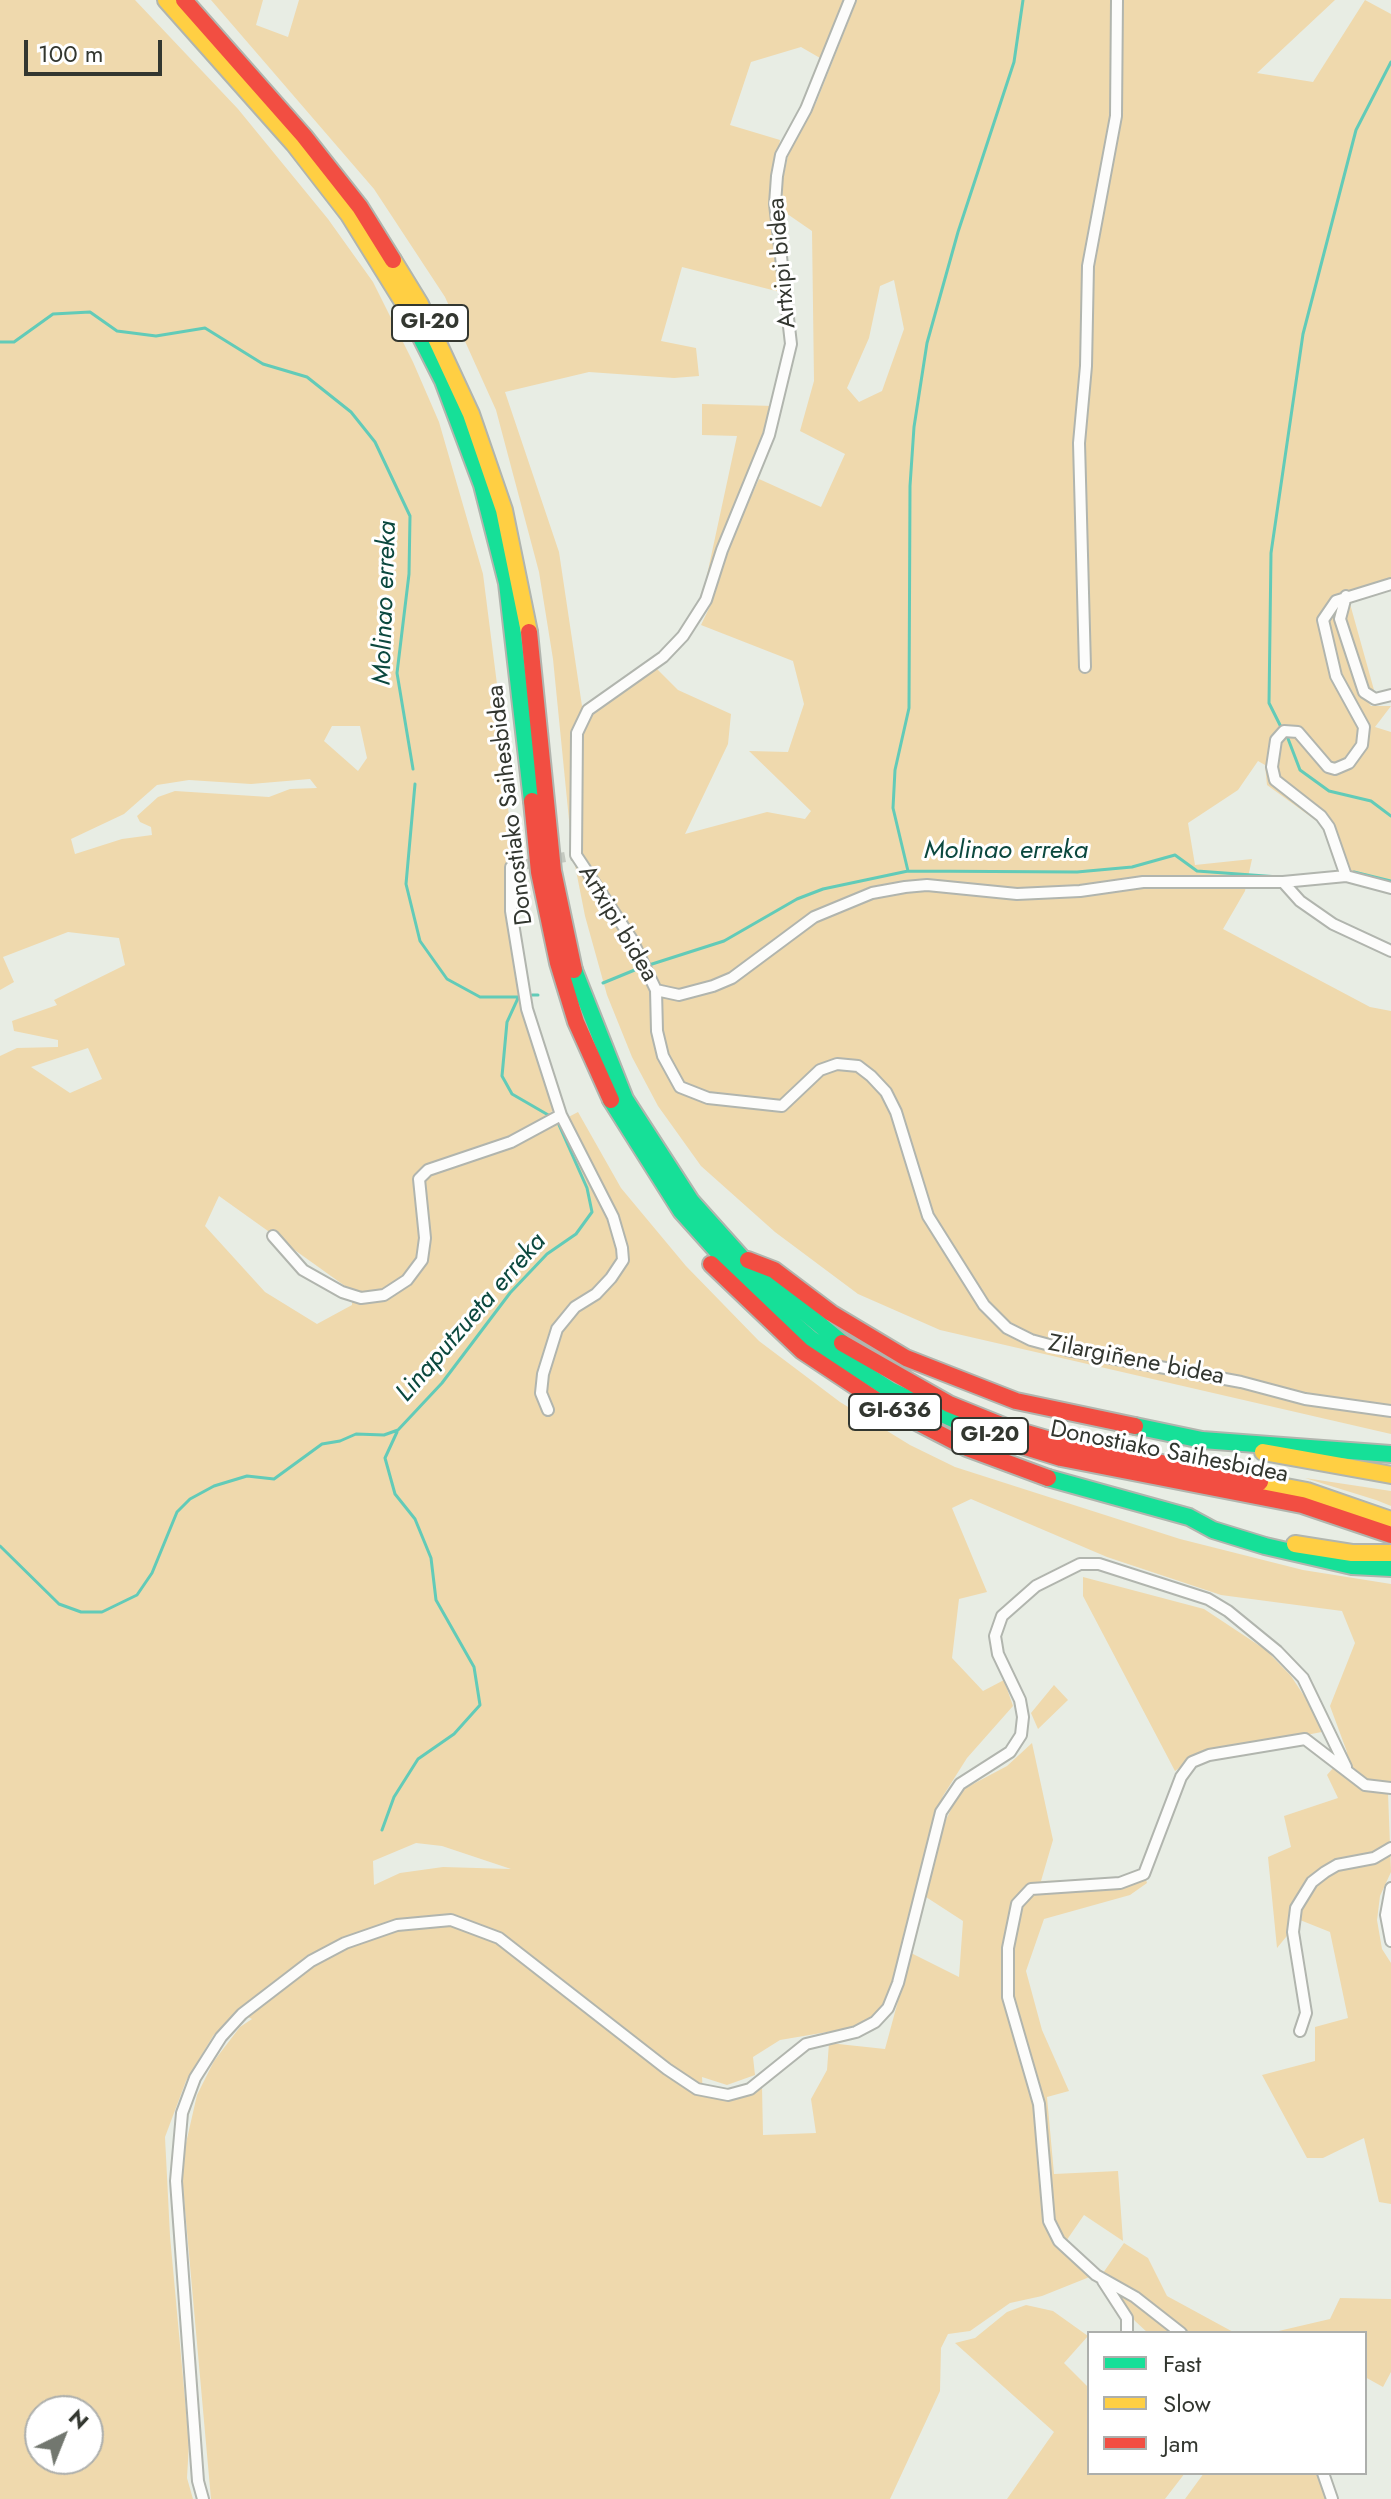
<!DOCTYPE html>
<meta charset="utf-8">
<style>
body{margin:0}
#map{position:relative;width:1391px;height:2499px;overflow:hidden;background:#e8ede4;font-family:Jost,sans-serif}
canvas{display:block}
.legend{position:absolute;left:1087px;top:2331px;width:280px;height:144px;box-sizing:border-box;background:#fff;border:2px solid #adafac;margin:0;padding:10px 14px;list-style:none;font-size:24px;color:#333730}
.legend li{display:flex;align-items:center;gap:16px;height:40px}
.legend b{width:40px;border:2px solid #adafac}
.north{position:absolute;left:24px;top:2395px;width:80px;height:80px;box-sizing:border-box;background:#fff;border:2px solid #adafac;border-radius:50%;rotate:43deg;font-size:22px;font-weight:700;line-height:32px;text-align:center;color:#333730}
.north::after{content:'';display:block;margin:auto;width:28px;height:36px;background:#72776f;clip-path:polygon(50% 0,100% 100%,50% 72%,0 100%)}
.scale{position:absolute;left:24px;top:40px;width:138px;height:36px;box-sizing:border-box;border:4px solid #333730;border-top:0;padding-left:10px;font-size:24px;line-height:28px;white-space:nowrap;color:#333730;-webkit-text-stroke:6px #fff;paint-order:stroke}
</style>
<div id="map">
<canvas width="1391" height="2499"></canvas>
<ul class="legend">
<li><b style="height:10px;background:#16e098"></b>Fast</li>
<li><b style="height:10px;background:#ffcf43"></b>Slow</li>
<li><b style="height:10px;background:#f24e42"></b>Jam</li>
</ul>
<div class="north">N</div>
<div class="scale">100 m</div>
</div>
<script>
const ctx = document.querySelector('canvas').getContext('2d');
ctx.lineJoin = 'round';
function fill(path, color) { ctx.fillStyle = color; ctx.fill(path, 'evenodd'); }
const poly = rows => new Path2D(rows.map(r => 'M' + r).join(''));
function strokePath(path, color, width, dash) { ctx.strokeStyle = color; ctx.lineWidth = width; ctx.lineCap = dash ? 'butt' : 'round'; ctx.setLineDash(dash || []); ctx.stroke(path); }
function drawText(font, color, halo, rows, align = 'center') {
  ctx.font = font + ' Jost,sans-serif'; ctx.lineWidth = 6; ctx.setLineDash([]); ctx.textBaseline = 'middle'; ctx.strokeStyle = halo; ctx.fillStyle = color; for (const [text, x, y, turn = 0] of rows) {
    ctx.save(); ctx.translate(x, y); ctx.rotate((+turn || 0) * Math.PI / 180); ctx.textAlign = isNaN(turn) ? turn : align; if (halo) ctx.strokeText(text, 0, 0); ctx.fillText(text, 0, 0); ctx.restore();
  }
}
fill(poly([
 [0,0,135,0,238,109,328,219,373,282,413,362,439,422,483,574,500,708,512,855,506,867,506,886,512,955,523,1014,554,1110,529,1128,525,1140,578,1112,621,1188,686,1266,759,1341,840,1402,910,1445,955,1467,1180,1539,1303,1570,1391,1584,1391,1789,1388,1793,1391,1872,1380,1896,1377,1920,1382,1949,1391,1963,1391,2204,1379,2202,1364,2138,1323,2158,1307,2158,1262,2075,1315,2061,1315,2027,1348,2018,1330,1932,1300,1920,1277,1948,1268,1857,1291,1847,1284,1816,1338,1798,1327,1775,1347,1752,1330,1706,1355,1643,1342,1611,1221,1595,1107,1557,971,1499,952,1508,987,1592,959,1599,952,1658,983,1691,1004,1680,1013,1706,967,1758,943,1796,930,1831,892,1991,881,2011,857,2027,780,2040,753,2057,755,2075,727,2085,702,2077,703,2094,728,2101,762,2087,763,2135,816,2133,811,2099,827,2070,829,2043,885,2049,911,1953,959,1977,963,1921,926,1897,942,1828,960,1791,1007,1766,1032,1743,1053,1840,1041,1881,1118,1879,1143,1871,1147,1883,1130,1895,1044,1919,1026,1971,1042,2030,1069,2091,1047,2097,1054,2174,1118,2171,1123,2241,1084,2215,1062,2247,1092,2276,1042,2296,1010,2303,970,2331,948,2334,941,2348,940,2391,890,2499,211,2499,181,2165,197,2095,214,2061,240,2027,252,2019,237,2011,213,2036,186,2081,165,2137,170,2236,189,2443,187,2478,193,2499,0,2499,0,1056,17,1048,58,1047,58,1040,14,1031,12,1021,57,1005,54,1000,125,965,119,938,68,932,3,957,14,982,0,990],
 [332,726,360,726,367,758,358,771,324,741],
 [310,779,317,788,290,789,269,797,175,791,158,797,137,816,140,822,151,827,152,835,122,839,75,854,71,839,124,814,157,785,189,780,251,784],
 [88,1048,102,1079,70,1093,31,1067],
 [219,1196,352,1291,352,1305,317,1324,265,1292,205,1226],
 [416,1843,442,1846,511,1869,443,1867,400,1873,374,1885,373,1861],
 [40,2411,88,2411,88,2459,40,2459],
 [211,0,263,0,256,25,288,37,299,0,844,0,820,58,801,47,751,62,730,125,780,140,771,193,784,293,682,267,661,341,696,348,699,376,674,378,589,372,505,392,559,552,582,706,591,713,657,669,678,690,731,714,728,744,685,834,767,812,805,819,811,811,749,751,788,752,804,704,793,661,701,625,712,602,725,553,759,479,821,507,845,454,800,431,814,381,812,231,783,211,782,183,788,156,816,103,857,0,1335,0,1257,73,1313,82,1365,0,1391,14,1391,580,1347,593,1374,690,1362,694,1371,706,1391,706,1375,727,1391,732,1391,881,1350,871,1336,835,1267,785,1265,765,1258,761,1238,790,1188,823,1195,865,1252,859,1245,891,1223,929,1370,1007,1391,1011,1391,1434,940,1330,858,1294,775,1232,701,1166,658,1106,632,1057,607,995,585,916,572,850,553,659,539,572,496,410,445,297,374,189],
 [894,280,904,329,882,391,859,402,847,388,869,338,880,286],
 [702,404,774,406,767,433,704,589,737,436,702,435],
 [1305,1478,1391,1491,1391,1506,1376,1500],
 [1083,1577,1204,1609,1266,1650,1291,1676,1327,1731,1196,1756,1175,1771,1083,1596],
 [1054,1685,1068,1700,1038,1729,1031,1713],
 [1124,2243,1148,2258,1167,2296,1235,2333,1186,2333,1103,2273],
 [1112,2287,1137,2302,1174,2333,1148,2333,1135,2321],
 [1340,2298,1391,2299,1391,2372,1383,2387,1365,2377,1365,2333,1270,2333,1330,2319],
 [1026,2305,1053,2311,1088,2336,1064,2363,1089,2388,1089,2473,1185,2473,1165,2499,1007,2499,1054,2432,955,2343,975,2338,1007,2312],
 [1204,2473,1319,2473,1329,2499,1185,2499]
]), '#efd9ad');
strokePath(poly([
 [0,342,14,342,53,314,90,312,117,331,156,336,205,328,263,364,307,377,351,412,375,442,410,516,409,574,397,673,413,769],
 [1281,727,1269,703,1271,553,1303,334,1356,130,1391,62],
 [1287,736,1300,770,1329,791,1371,801,1391,816],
 [415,784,406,884,420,941,447,979,480,997,519,997],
 [908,871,893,808,895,770,909,708,910,486,914,427,927,343,958,232,1014,62,1023,0],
 [1354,872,1391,881],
 [649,965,724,941,797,899,823,889,908,871,1077,872,1132,867,1175,855,1197,871,1279,877],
 [603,983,642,967],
 [532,995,538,995],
 [518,998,507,1022,502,1076,512,1094,550,1116],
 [0,1546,59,1604,81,1612,102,1612,137,1595,152,1573,177,1512,190,1499,214,1486,247,1476,274,1479,322,1444,340,1441,356,1434,384,1435,398,1430,442,1383,510,1293,547,1254,576,1234,592,1212,587,1188,559,1125],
 [382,1830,394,1797,418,1759,454,1734,480,1705,474,1667,436,1600,431,1558,415,1519,395,1494,385,1458,397,1432]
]), '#62cbb8', 3);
strokePath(poly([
 [511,867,576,855]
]), '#c4c9c0', 10, [10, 5]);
const street = poly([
 [850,0,806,109,781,155,777,176,775,204,791,344,769,435,722,550,706,600,683,636,663,657,588,710,577,733,576,855,631,938,656,990,679,995,713,986,732,978,814,917,872,893,905,887,927,885,1017,894,1080,891,1143,882,1283,882,1346,876,1391,888],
 [1346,596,1340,619,1364,692,1375,699,1391,695],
 [1085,667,1079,443,1086,366,1088,266,1116,116,1117,0],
 [511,867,511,911,527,1009,561,1115,613,1217,622,1248,623,1260,611,1278,596,1294,575,1307,557,1329,543,1374,541,1393,548,1410],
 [1346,876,1329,827,1321,816,1275,780,1272,767,1276,740,1284,731,1298,732,1328,767,1335,769,1349,763,1362,745,1364,727,1336,676,1323,620,1336,601,1391,584],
 [1283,882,1300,901,1333,924,1391,951],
 [656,990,657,1031,663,1056,680,1087,708,1098,782,1106,820,1070,837,1064,858,1066,871,1076,886,1092,896,1112,928,1216,984,1305,1007,1328,1031,1340,1068,1350,1241,1382,1305,1399,1391,1411],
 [273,1236,303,1270,342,1292,361,1298,384,1295,407,1280,422,1260,425,1238,419,1179,428,1170,511,1142,561,1115],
 [1391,1888,1386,1915,1391,1941],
 [1300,2031,1306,2013,1293,1932,1296,1908,1312,1882,1325,1872,1337,1865,1374,1858,1391,1848],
 [1103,2281,1127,2318,1127,2333],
 [1181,2333,1135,2297,1096,2275,1059,2241,1049,2221,1039,2104,1008,1997,1008,1948,1017,1904,1031,1889,1120,1883,1144,1874,1181,1777,1192,1762,1209,1755,1305,1739,1365,1785,1391,1788],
 [1323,2473,1332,2499],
 [203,2499,198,2481,176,2181,182,2113,195,2078,221,2037,242,2014,311,1961,345,1943,397,1925,451,1920,499,1938,667,2069,697,2089,728,2095,750,2089,806,2044,856,2032,875,2022,888,2008,898,1983,941,1812,960,1784,1010,1752,1021,1735,1023,1717,1020,1700,998,1654,995,1636,1002,1616,1036,1586,1080,1564,1099,1564,1208,1599,1228,1611,1277,1651,1303,1678,1346,1767]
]);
const fast = poly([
 [403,302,443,381,482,485,507,583,532,801],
 [574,970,625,1099,691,1201,751,1268,842,1343],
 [611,1100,681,1211,742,1279,811,1339,890,1390,990,1436],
 [1135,1426,1202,1440,1391,1454],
 [1048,1478,1189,1517,1213,1530,1265,1546,1352,1566,1391,1568]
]);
const slow = poly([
 [166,0,294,144,349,215,403,302],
 [393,260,420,304,471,414,504,510,529,632],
 [1263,1452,1391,1475],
 [1260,1482,1307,1491,1391,1520],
 [1295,1544,1352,1553,1391,1553]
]);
const jam = poly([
 [184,0,304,136,360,207,393,260],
 [529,632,553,871,574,970],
 [532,801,539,872,558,963,576,1022,611,1100],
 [748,1260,774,1270,831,1313,906,1358,1016,1401,1135,1426],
 [711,1264,802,1351,882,1404,967,1448,1048,1478],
 [842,1343,949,1404,1006,1427,1064,1444,1260,1482],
 [990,1436,1061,1458,1302,1505,1391,1535]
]);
strokePath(street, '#b1b5ae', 14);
strokePath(fast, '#b1b5ae', 20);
strokePath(slow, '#b1b5ae', 20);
strokePath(jam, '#b1b5ae', 20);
strokePath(street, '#fcfcfb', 10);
strokePath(fast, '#16e098', 16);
strokePath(slow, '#ffcf43', 16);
strokePath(jam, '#f24e42', 16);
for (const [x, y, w] of [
 [430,323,76],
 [895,1412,92],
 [990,1436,76]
]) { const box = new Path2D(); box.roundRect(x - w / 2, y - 18, w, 36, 6); ctx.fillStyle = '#fff'; ctx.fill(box); strokePath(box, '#333730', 2); }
drawText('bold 22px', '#333730', null, [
 ["GI-20",430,323],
 ["GI-636",895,1412],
 ["GI-20",990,1436]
]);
drawText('24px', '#333730', '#fff', [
 ["Artxipi bidea",783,263,-95],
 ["Donostiako Saihesbidea",511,805,-97],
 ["Artxipi bidea",617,924,59],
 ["Zilargiñene bidea",1136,1361,11],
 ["Donostiako Saihesbidea",1169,1453,11]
]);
drawText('italic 26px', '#0b483e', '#fff', [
 ["Molinao erreka",386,603,-88],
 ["Molinao erreka",1006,852],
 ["Linaputzueta erreka",472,1318,-49]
]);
</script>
